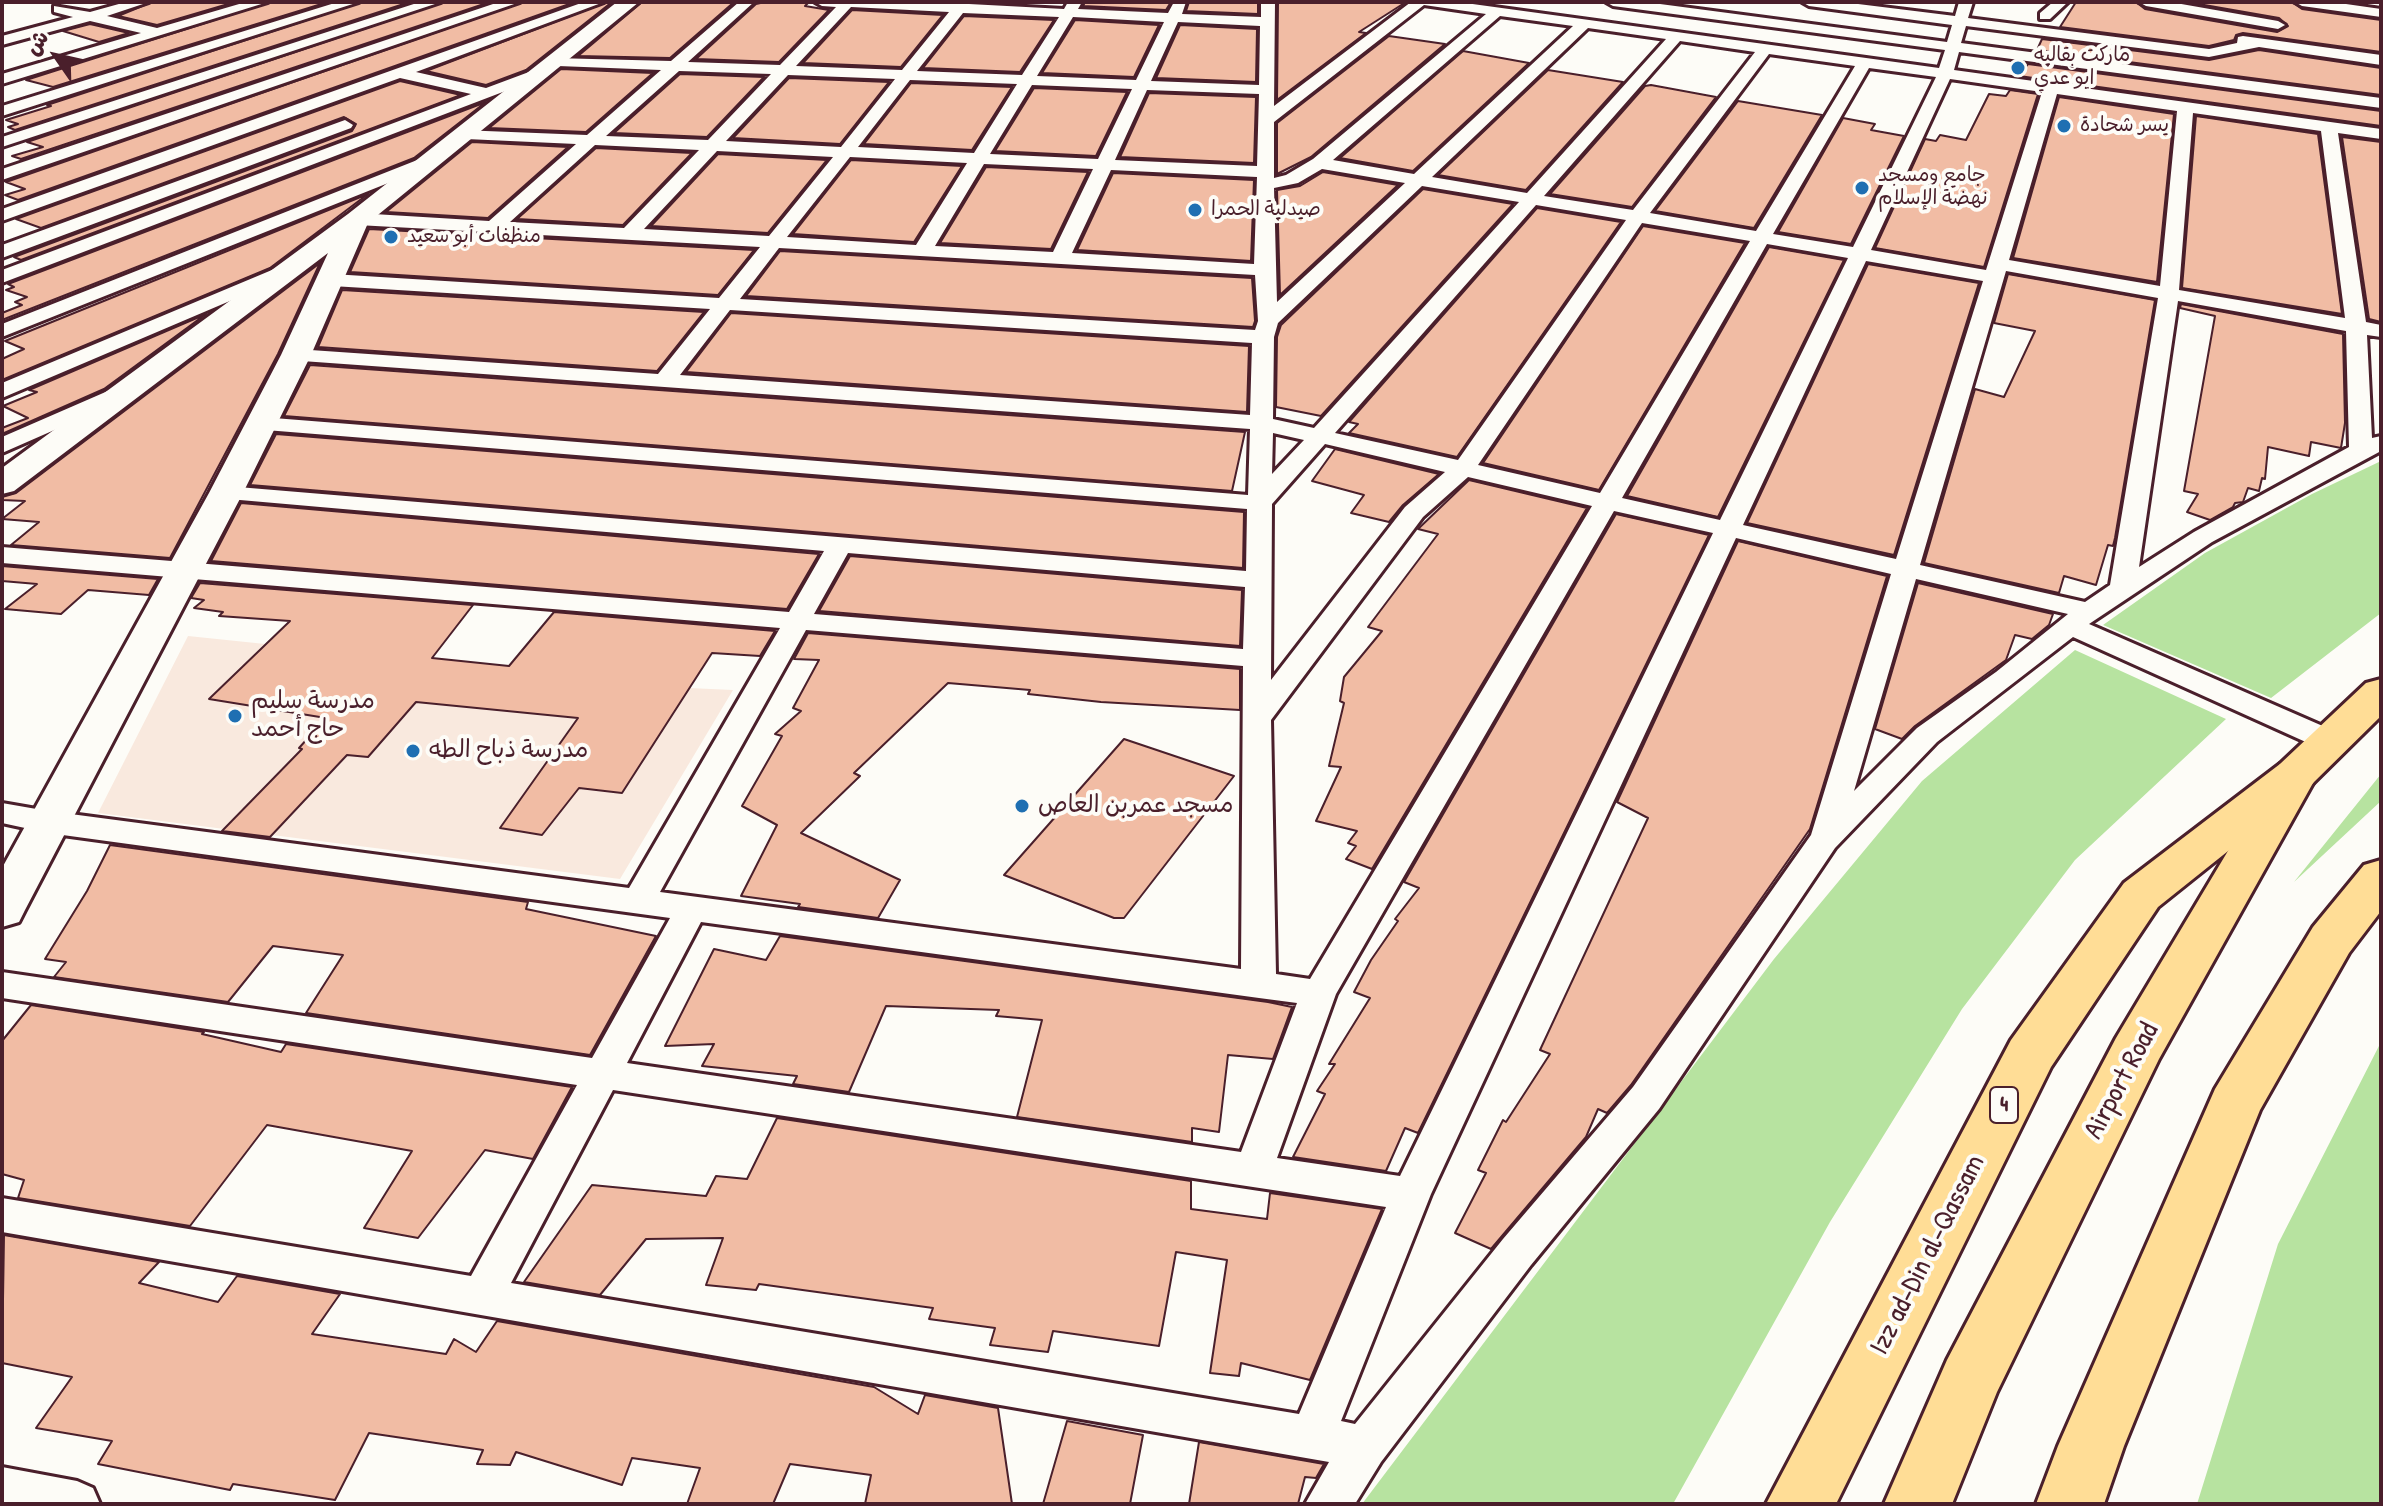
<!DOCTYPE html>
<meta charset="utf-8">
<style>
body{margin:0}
#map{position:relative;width:2383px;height:1506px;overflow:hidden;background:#fdfcf7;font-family:"Patrick Hand","Playpen Sans Arabic",sans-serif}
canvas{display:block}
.frame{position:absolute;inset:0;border:4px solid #4a1f2b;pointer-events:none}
.north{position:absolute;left:16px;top:16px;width:80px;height:80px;-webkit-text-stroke:6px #fdfcf7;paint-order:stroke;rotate:304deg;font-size:22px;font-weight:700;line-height:32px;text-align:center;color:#4a1f2b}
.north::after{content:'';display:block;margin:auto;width:28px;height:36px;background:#4a1f2b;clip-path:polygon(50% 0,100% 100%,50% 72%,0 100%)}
</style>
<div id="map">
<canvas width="2383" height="1506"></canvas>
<div class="frame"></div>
<div class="north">ش</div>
</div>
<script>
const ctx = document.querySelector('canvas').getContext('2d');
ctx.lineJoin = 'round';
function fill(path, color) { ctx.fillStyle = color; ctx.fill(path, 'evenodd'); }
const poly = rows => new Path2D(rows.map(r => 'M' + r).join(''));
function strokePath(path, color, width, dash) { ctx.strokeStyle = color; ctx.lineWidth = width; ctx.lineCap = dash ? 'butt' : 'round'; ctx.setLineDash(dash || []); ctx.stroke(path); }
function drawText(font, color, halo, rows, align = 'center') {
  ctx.font = font + ' "Patrick Hand","Playpen Sans Arabic",sans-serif'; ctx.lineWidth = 8; ctx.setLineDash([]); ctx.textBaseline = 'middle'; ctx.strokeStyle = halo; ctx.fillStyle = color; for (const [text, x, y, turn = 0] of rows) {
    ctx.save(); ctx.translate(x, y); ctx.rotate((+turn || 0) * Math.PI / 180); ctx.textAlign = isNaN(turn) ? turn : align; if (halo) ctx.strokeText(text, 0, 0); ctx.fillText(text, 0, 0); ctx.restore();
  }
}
fill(poly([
 [188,636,689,688,733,690,620,879,98,813]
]), '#f9e9de');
fill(poly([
 [2381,461,2381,613,2271,698,2103,625,2205,553,2312,494],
 [2075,650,2226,719,2075,860,1962,1009,1830,1222,1673,1504,1362,1504,1774,959,1922,781],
 [2381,774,2381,801,2294,882],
 [2381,1042,2381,1504,2197,1504,2278,1244]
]), '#b7e3a0');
const building = poly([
 [152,2,235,2,157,25,118,16,152,2],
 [271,2,328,2,53,87,26,80,271,2],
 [362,2,410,2,15,130,8,127,18,124,6,120,51,106,47,105,362,2],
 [444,2,490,2,21,159,12,156,43,147,27,142,444,2],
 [523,2,575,2,18,200,5,195,25,189,6,182,523,2],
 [607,2,612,2,526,70,486,85,426,71,607,2],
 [642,2,708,2,733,3,670,58,578,56,642,2],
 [765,2,809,2,805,6,829,10,779,62,696,59,756,4,765,2],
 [1085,2,1171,2,1166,10,1083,6,1085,2],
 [1189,2,1258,2,1258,14,1186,11,1189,2],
 [1278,2,1406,2,1359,32,1366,33,1277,100,1278,2],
 [2076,2,2136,2,2145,9,2277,32,2288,26,2279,18,2187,2,2292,2,2302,9,2381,20,2381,52,2243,33,2236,35,2234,40,2209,46,2060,27,2076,2],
 [852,10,943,15,901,67,803,63,852,10],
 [964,16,1054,20,1020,72,923,68,964,16],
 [1075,20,1159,25,1134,77,1042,73,1075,20],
 [90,24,129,33,99,42,63,31,90,24],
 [1180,25,1257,29,1256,82,1156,78,1180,25],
 [1389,36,1445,44,1311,157,1277,174,1277,123,1389,36],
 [2042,39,2209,60,2259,50,2381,68,2381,95,2037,50,2042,39],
 [1463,51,1529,63,1413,171,1340,158,1463,51],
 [2028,64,2381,111,2381,126,2019,76,2028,64],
 [561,69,653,73,586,132,489,128,561,69],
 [1548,70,1623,82,1526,190,1438,175,1548,70],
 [680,74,764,77,707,137,614,133,680,74],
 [789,78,889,82,840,144,733,138,789,78],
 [400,81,461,95,21,260,14,257,352,131,356,124,344,117,41,228,16,219,400,81],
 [911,83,1012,87,972,150,864,144,911,83],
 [1651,85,1716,97,1632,207,1550,194,1645,86,1651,85],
 [1034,88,1127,92,1096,156,995,151,1034,88],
 [2010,90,2038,94,1984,267,1875,248,1925,139,1936,141,1940,135,1966,140,1989,94,2006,96,2010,90],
 [1149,93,1256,97,1254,163,1120,157,1149,93],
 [2059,97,2174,114,2157,282,2013,258,2059,97],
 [1738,101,1822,115,1754,228,1655,211,1738,101],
 [486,102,414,158,2,320,2,313,22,305,15,302,27,297,6,290,14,287,8,284,486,102],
 [2196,116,2318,134,2342,314,2182,288,2196,116],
 [1843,118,1875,124,1871,130,1904,136,1851,244,1778,232,1843,118],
 [2342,137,2381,142,2381,322,2369,319,2342,137],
 [472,142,568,147,488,218,386,212,472,142],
 [596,148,692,153,623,225,517,219,596,148],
 [718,154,827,160,768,233,651,226,718,154],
 [851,160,962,166,914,242,793,234,851,160],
 [986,167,1088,172,1051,249,940,243,986,167],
 [1323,172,1398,185,1280,295,1277,190,1300,186,1323,172],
 [1113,173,1254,180,1251,261,1077,250,1113,173],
 [1423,189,1513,204,1321,416,1276,407,1277,337,1281,325,1423,189],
 [368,194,270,268,2,380,2,359,24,349,5,341,368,194],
 [1537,208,1621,222,1457,457,1349,433,1358,424,1349,422,1537,208],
 [1643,226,1745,243,1599,490,1483,463,1643,226],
 [369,229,754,250,718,295,350,272,369,229],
 [1769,247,1844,260,1718,517,1627,496,1769,247],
 [780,251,1252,278,1255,321,1253,327,746,296,780,251],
 [320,263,278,354,170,558,11,545,39,522,2,519,25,501,2,500,2,497,16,493,320,263],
 [1868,264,1979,283,1894,555,1747,523,1868,264],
 [2008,274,2155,300,2115,538,2113,546,2108,545,2096,585,2064,576,2059,593,1924,563,1975,389,2004,397,2035,331,1994,323,2008,274],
 [342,290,704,312,657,371,318,347,342,290],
 [2181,304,2343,334,2345,423,2341,448,2311,442,2309,456,2268,447,2265,479,2262,478,2259,491,2248,488,2243,502,2235,503,2233,507,2210,520,2187,512,2198,494,2184,491,2215,316,2180,308,2181,304],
 [731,313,1249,346,1247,412,686,372,731,313],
 [206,314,104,389,2,434,2,428,28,418,3,406,37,392,29,390,206,314],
 [310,365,1245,432,1232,491,284,416,310,365],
 [276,434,1244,512,1243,568,250,485,276,434],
 [1335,449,1439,474,1403,505,1389,522,1351,513,1364,495,1312,481,1335,449],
 [1469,480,1587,508,1372,869,1346,859,1356,846,1348,843,1357,831,1316,821,1341,767,1329,766,1344,703,1340,701,1344,677,1382,631,1368,627,1438,534,1418,529,1469,480],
 [241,503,819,554,787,609,211,561,241,503],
 [1616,514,1709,535,1418,1133,1405,1128,1386,1171,1293,1157,1325,1094,1317,1091,1335,1064,1329,1064,1370,998,1354,992,1371,960,1398,921,1395,919,1419,888,1404,882,1616,514],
 [1738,541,1887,576,1810,829,1631,1085,1607,1113,1598,1109,1586,1137,1491,1249,1455,1233,1486,1173,1478,1170,1503,1120,1506,1122,1550,1054,1540,1050,1648,818,1617,802,1738,541],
 [850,556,1242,590,1240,646,819,611,850,556],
 [2,566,158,579,149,595,88,590,61,614,5,609,37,584,2,581,2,566],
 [200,583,473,605,432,658,509,666,554,612,775,631,760,656,712,653,622,793,579,788,542,835,500,828,578,718,416,702,368,757,347,755,270,837,222,831,302,749,299,748,326,718,209,699,290,621,219,616,223,612,194,608,204,600,191,598,200,583],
 [1918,583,2053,614,2049,625,2032,639,2015,635,2006,660,1915,726,1902,739,1875,729,1918,583],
 [808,633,1240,669,1240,710,1101,702,1028,694,1030,690,948,683,854,773,860,776,801,833,900,880,878,918,798,907,800,904,741,896,777,825,742,806,782,736,775,734,801,711,793,708,819,660,794,659,808,633],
 [1124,739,1234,776,1124,918,1114,918,1004,875,1124,739],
 [110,845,528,902,526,909,656,936,590,1055,306,1013,343,955,273,946,228,1002,54,977,66,962,45,959,87,891,110,845],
 [780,936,1268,1002,1292,1007,1273,1059,1228,1055,1219,1132,1192,1128,1192,1142,1017,1117,1042,1020,996,1016,999,1010,886,1006,849,1092,793,1084,797,1076,702,1066,714,1044,665,1046,714,949,766,960,780,936],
 [31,1005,204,1032,202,1034,281,1052,286,1044,572,1087,533,1159,485,1150,418,1238,364,1228,412,1151,267,1125,190,1226,18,1198,24,1180,2,1174,2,1041,31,1005],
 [777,1118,1191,1181,1191,1209,1267,1219,1270,1193,1382,1209,1310,1380,1241,1363,1239,1376,1210,1373,1227,1260,1176,1252,1159,1346,1053,1331,1048,1352,990,1345,995,1328,929,1319,933,1308,759,1284,756,1290,706,1285,723,1238,646,1239,600,1295,524,1282,592,1185,706,1196,716,1176,747,1179,777,1118],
 [4,1235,159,1262,139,1283,218,1302,237,1276,340,1294,312,1334,446,1354,454,1339,476,1352,497,1321,874,1387,918,1414,925,1395,998,1408,1012,1504,865,1504,871,1475,790,1464,773,1504,687,1504,700,1468,632,1458,622,1485,516,1452,510,1465,477,1464,483,1450,369,1433,335,1500,233,1484,230,1490,98,1464,112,1441,36,1428,72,1377,2,1363,4,1235],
 [1067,1421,1143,1435,1130,1504,1043,1504,1067,1421],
 [1199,1442,1324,1464,1316,1478,1305,1477,1298,1504,1189,1504,1199,1442]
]);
fill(building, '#f1bca4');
strokePath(building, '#4a1f2b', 2);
const minor = poly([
 [126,2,149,2,107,16,157,28,246,2,268,2,2,84,2,74,141,33,90,21,2,45,2,36,73,17,54,12,54,6,90,12,126,2],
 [338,2,359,2,2,116,2,106,338,2],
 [420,2,441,2,2,147,2,137,420,2],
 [499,2,520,2,2,180,2,169,499,2],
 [584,2,604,2,416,72,486,88,545,66,553,71,550,74,2,283,2,270,471,94,400,78,2,221,2,209,584,2],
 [739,2,754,2,688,62,780,65,836,7,822,6,815,2,971,2,969,4,1064,9,1068,2,1082,2,1078,9,1168,13,1174,2,1186,2,1182,14,1261,17,1261,2,1275,2,1274,106,1411,2,1458,2,1939,68,1945,50,1613,6,1606,2,1645,2,1947,42,1952,25,1809,6,1802,2,1842,2,1955,16,1959,2,1973,2,1968,18,2209,49,2237,43,2238,37,2243,36,2381,55,2381,65,2259,47,2209,57,1966,26,1961,43,2381,98,2381,108,1959,52,1954,70,2381,129,2381,139,2338,133,2366,322,2381,325,2381,337,2367,335,2372,438,2381,436,2381,451,2212,542,2089,624,2341,734,2345,741,2341,748,2330,750,2319,748,2073,637,1937,742,1835,848,1659,1109,1531,1265,1381,1462,1355,1504,1305,1504,1329,1462,2,1232,2,1198,471,1276,577,1085,2,998,2,972,592,1058,670,918,48,833,2,823,2,803,48,811,629,888,780,628,2,563,2,547,789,612,824,551,217,498,214,493,217,488,226,486,1246,571,1247,509,253,429,250,424,253,419,261,417,1248,495,1250,429,288,360,285,355,288,350,296,349,658,374,710,309,332,286,322,280,332,274,719,298,760,247,357,225,348,219,357,213,489,221,576,144,466,139,458,134,460,130,587,135,661,70,558,66,550,61,553,58,671,61,739,2],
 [1424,5,1486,14,1313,159,1286,175,1274,178,1274,122,1424,5],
 [851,7,949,12,902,70,796,66,851,7],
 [963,13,1059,17,1022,75,917,71,963,13],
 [1500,16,1573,26,1414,174,1333,160,1500,16],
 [1073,17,1164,22,1136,80,1037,76,1073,17],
 [1178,22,1260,26,1259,85,1151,81,1178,22],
 [1588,28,1666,39,1527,193,1432,177,1588,28],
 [1680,41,1755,52,1633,210,1544,196,1680,41],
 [1769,54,1855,66,1756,231,1650,213,1769,54],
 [1869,68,1936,77,1853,247,1773,234,1869,68],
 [679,71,771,74,708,140,606,136,679,71],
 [788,75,895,79,841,147,726,141,788,75],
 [1950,79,2042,92,1986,270,1871,250,1950,79],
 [910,80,1017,84,974,153,858,147,910,80],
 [1032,85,1132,89,1098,159,990,154,1032,85],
 [1147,90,1259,94,1257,166,1115,160,1147,90],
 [2057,94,2177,111,2160,286,2009,260,2057,94],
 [2193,113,2321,131,2345,318,2179,290,2193,113],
 [595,145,699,150,624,228,510,222,595,145],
 [717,151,833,157,769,236,644,229,717,151],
 [850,157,967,163,916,245,787,237,850,157],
 [984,164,1093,169,1053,252,935,246,984,164],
 [1322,169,1405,183,1277,302,1274,188,1298,183,1322,169],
 [1111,170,1257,177,1254,264,1072,253,1111,170],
 [1422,186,1519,202,1314,428,1273,419,1274,337,1278,323,1422,186],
 [1536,205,1626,220,1458,460,1335,433,1536,205],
 [1642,223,1750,241,1600,493,1478,465,1642,223],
 [1767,244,1848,258,1720,520,1622,498,1767,244],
 [779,248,1255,275,1258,321,1255,330,740,299,779,248],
 [1866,261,1983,281,1896,559,1743,525,1866,261],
 [2006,271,2158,298,2110,585,2085,602,1920,565,2006,271],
 [2178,301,2346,331,2349,447,2194,532,2139,567,2178,301],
 [730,310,1252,343,1250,415,680,375,730,310],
 [1273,433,1304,440,1272,474,1273,433],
 [1325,444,1445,472,1405,507,1271,680,1272,504,1325,444],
 [1468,477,1592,506,1310,979,1276,974,1271,720,1423,517,1468,477],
 [1614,511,1713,533,1400,1176,1277,1158,1336,994,1614,511],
 [1736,538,1891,574,1811,835,1633,1087,1503,1239,1355,1424,1341,1421,1431,1194,1736,538],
 [848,553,1245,587,1243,649,814,614,848,553],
 [1916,579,2068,614,1996,672,1917,728,1854,791,1916,579],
 [806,630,1243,666,1241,969,660,892,806,630],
 [701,922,1259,998,1297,1003,1241,1152,627,1063,701,922],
 [613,1090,1253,1187,1386,1207,1299,1414,511,1283,613,1090],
 [2053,2,2068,2,2050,19,2040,19,2040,13,2053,2],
 [2139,2,2170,2,2278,21,2285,25,2278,29,2146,6,2139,2],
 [2295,2,2332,2,2381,9,2381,17,2302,6,2295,2],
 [345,120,353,125,351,128,2,258,2,245,345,120],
 [435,153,444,158,441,162,2,337,2,324,435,153],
 [291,262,298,264,301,268,298,272,2,398,2,383,291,262],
 [117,387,128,394,125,399,2,453,2,437,117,387],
 [2,1467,77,1481,93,1488,100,1504,2,1504,2,1467]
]);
const secondary = poly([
 [617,2,639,2,368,223,311,355,243,493,25,910,19,922,2,927,2,868,209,493,281,355,328,253,14,491,2,494,2,468,348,214,617,2]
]);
const primary = poly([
 [2296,759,2312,764,2318,774,2159,1059,1997,1392,1952,1504,1884,1504,1947,1360,2116,1038,2280,764,2296,759]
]);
const trunk = poly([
 [2381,679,2381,716,2312,784,2158,907,2051,1067,1836,1504,1766,1504,2011,1040,2124,883,2280,764,2366,683,2381,679],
 [2381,860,2381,911,2349,953,2260,1110,2124,1446,2104,1504,2036,1504,2058,1446,2215,1089,2313,927,2364,865,2381,860]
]);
strokePath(minor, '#4a1f2b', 6);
strokePath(secondary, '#4a1f2b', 6);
strokePath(primary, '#4a1f2b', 6);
strokePath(trunk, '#4a1f2b', 6);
fill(minor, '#fdfcf7');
fill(secondary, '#fdfcf7');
fill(primary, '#ffdd96');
fill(trunk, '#ffdd96');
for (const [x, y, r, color] of [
 [2018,68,8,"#1f6fb2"],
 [2064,126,8,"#1f6fb2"],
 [1862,188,8,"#1f6fb2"],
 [1195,210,8,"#1f6fb2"],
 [391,237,8,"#1f6fb2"],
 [235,716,8,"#1f6fb2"],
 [413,751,8,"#1f6fb2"],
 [1022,806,8,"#1f6fb2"]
]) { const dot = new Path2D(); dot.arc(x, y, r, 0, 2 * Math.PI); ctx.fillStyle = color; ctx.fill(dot); strokePath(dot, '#fdfcf7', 3); }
drawText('20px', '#4a1f2b', '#fdfcf7', [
 ["ماركت بقاليه",2034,56],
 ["ابو عدي",2034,79],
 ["يسر شحادة",2080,126],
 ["جامع ومسجد",1878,176],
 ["نهضة الإسلام",1878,199],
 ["صيدلية الحمرا",1211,210],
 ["منظفات أبو سعيد",407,237]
], 'left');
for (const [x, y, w] of [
 [2004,1105,28]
]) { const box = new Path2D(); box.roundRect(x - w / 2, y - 18, w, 36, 6); ctx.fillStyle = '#fdfcf7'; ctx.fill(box); strokePath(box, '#4a1f2b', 2); }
drawText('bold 22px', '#4a1f2b', null, [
 ["4",2004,1105]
]);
drawText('24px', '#4a1f2b', '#fdfcf7', [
 ["مدرسة سليم",251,702],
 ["حاج أحمد",251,730],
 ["مدرسة ذباح الطه",429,751],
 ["مسجد عمربن العاص",1038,806]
], 'left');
drawText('28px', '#4a1f2b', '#fdfcf7', [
 ["Airport Road",2122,1081,-62],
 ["Izz ad-Din al-Qassam",1928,1255,-63]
]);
</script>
